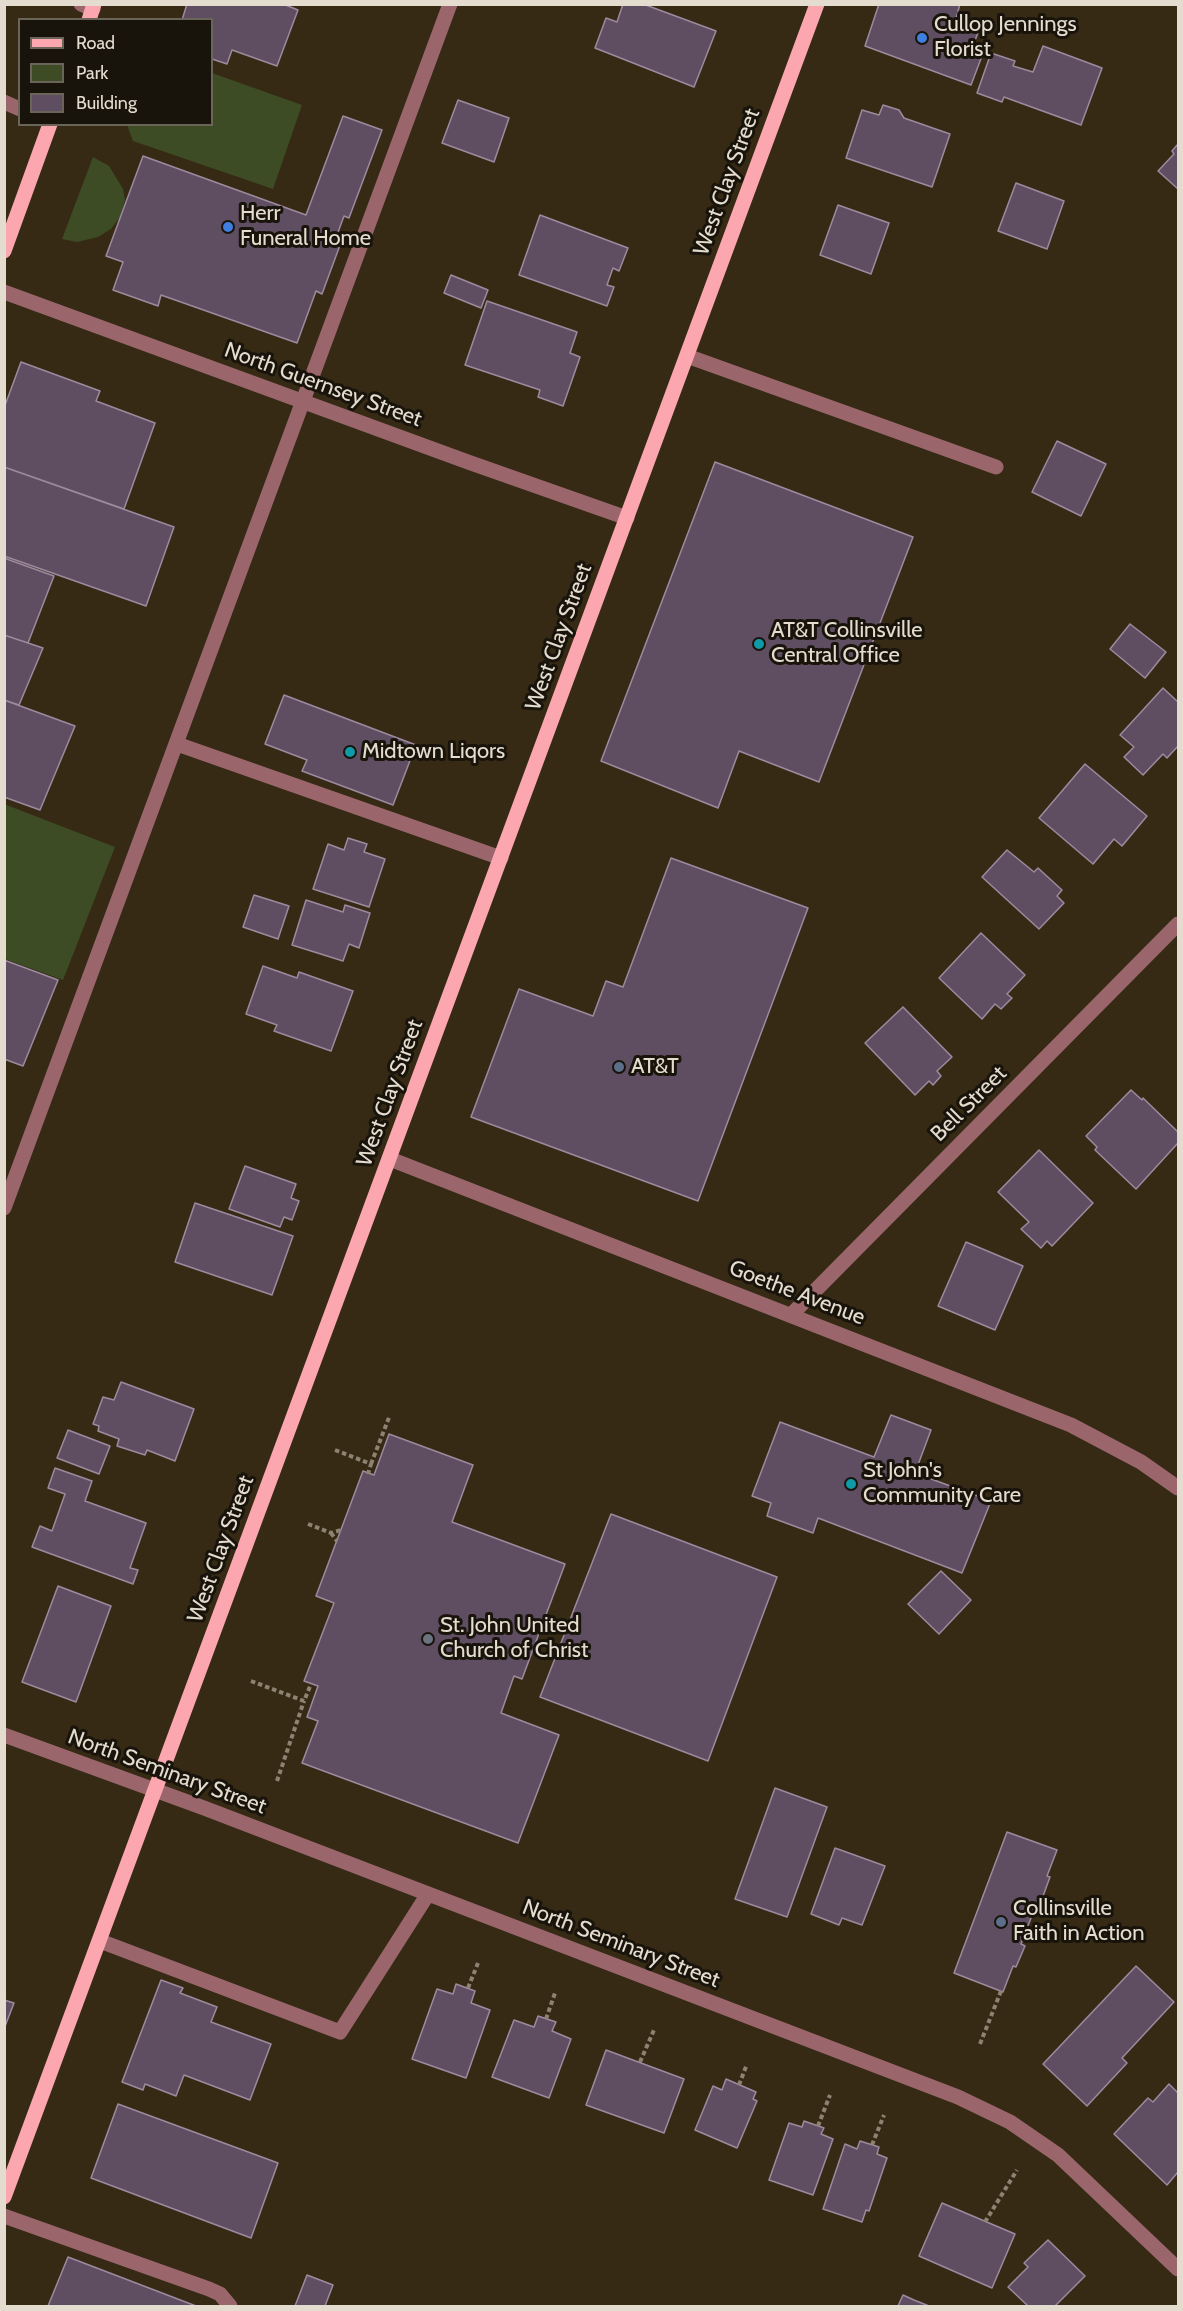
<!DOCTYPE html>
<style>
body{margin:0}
#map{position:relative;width:1183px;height:2311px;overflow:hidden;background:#362a15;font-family:Cabin,sans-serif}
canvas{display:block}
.frame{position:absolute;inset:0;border:6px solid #e4dccf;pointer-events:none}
.legend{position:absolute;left:18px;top:18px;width:195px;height:108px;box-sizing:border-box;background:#19140b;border:2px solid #6a6459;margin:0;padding:8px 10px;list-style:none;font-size:18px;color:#e4dccf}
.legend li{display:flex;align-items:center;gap:12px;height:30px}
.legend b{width:30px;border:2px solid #6a6459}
</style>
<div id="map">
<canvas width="1183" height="2311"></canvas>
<div class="frame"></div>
<ul class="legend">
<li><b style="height:8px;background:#fca6b0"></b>Road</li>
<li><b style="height:16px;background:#3d4c24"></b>Park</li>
<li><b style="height:16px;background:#5f4e61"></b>Building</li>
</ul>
</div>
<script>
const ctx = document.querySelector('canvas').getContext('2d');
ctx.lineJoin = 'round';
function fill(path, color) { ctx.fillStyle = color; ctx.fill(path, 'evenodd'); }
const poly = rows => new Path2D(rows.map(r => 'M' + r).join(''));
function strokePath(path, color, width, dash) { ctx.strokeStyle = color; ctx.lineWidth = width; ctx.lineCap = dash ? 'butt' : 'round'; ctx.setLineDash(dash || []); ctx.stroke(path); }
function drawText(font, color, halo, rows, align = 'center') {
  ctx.font = font + ' Cabin,sans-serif'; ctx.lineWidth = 6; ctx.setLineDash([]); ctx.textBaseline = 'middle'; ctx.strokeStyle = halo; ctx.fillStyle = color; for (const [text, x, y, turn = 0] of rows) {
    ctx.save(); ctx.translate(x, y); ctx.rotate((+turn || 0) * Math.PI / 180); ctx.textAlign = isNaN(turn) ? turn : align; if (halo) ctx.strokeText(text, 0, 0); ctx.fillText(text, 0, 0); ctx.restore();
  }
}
fill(poly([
 [212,73,302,105,273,189,133,141,127,125,212,124],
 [93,157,109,166,123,189,125,200,120,217,111,229,98,237,77,242,62,239],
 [4,804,115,847,63,980,5,959]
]), '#3d4c24');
const building = poly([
 [187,4,283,4,298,10,277,66,232,50,227,64,212,59,212,20,182,20,187,4],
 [623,4,643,4,716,31,694,87,595,48,606,18,617,22,623,4],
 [879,4,960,4,955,22,979,30,971,51,982,56,971,85,865,46,879,4],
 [1043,46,1102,68,1081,125,1004,97,1002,102,977,93,991,53,1015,61,1013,66,1033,72,1043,46],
 [458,100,509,118,494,162,442,143,458,100],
 [883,105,899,110,904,118,950,134,932,187,846,158,862,110,879,115,883,105],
 [343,116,382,130,349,218,344,216,337,235,343,237,322,294,316,291,297,343,161,295,158,306,113,290,123,262,106,256,143,156,306,215,343,116],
 [1178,144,1178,189,1158,171,1174,154,1172,151,1178,144],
 [1016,183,1064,201,1047,249,998,231,1016,183],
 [838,205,889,223,871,274,820,255,838,205],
 [540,215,628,248,619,271,613,268,607,285,614,287,607,306,519,275,540,215],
 [451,275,488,290,481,308,444,293,451,275],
 [487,301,577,332,570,353,580,357,563,406,538,397,540,390,465,365,487,301],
 [21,362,100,391,96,401,155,423,124,509,4,467,4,408,21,362],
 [1057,441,1106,464,1081,516,1032,492,1057,441],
 [715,462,913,537,819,782,739,751,718,808,601,761,715,462],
 [4,467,174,527,146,606,4,556,4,467],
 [4,558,54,576,28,643,4,635,4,558],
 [1130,624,1166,652,1145,678,1110,649,1130,624],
 [4,635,43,648,19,705,4,700,4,635],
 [1163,688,1178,702,1178,746,1167,758,1163,754,1143,775,1124,757,1134,747,1120,735,1163,688],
 [284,695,416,745,393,805,302,771,307,760,265,744,284,695],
 [4,700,75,726,40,810,4,797,4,700],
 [1085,764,1147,816,1122,846,1114,839,1093,864,1039,818,1085,764],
 [348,838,367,844,364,852,385,859,369,907,313,889,328,844,344,850,348,838],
 [1007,850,1034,872,1038,868,1062,890,1057,896,1064,903,1039,929,982,877,1007,850],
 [671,858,808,908,698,1201,471,1117,519,989,593,1016,606,981,623,987,671,858],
 [254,895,289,906,278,939,243,927,254,895],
 [306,900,343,912,345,905,370,913,359,948,349,944,343,961,292,945,306,900],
 [981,933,1025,975,1007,994,1012,998,1001,1009,995,1004,982,1019,939,978,981,933],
 [4,960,58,980,23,1066,4,1059,4,960],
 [263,966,297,978,299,972,353,991,331,1051,274,1031,277,1025,246,1014,263,966],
 [903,1007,952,1057,937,1071,941,1076,933,1085,929,1081,915,1095,865,1043,903,1007],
 [1131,1090,1142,1100,1143,1098,1178,1132,1178,1143,1136,1189,1095,1150,1097,1147,1086,1136,1131,1090],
 [1039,1150,1093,1203,1052,1246,1047,1241,1041,1248,1021,1229,1029,1222,998,1192,1039,1150],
 [245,1166,296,1184,291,1198,299,1201,292,1220,284,1217,280,1227,229,1209,245,1166],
 [195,1203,293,1236,272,1295,175,1262,195,1203],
 [966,1242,1023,1266,995,1330,938,1306,966,1242],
 [121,1382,194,1409,175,1461,147,1450,145,1455,117,1446,119,1439,98,1431,99,1426,93,1424,103,1397,114,1400,121,1382],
 [891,1415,931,1430,915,1473,991,1501,962,1573,818,1518,813,1533,767,1516,771,1503,752,1496,780,1422,874,1457,891,1415],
 [68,1430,110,1446,99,1474,57,1458,68,1430],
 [389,1434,473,1465,452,1522,565,1564,522,1679,514,1676,501,1713,559,1735,518,1843,302,1763,318,1721,307,1717,318,1686,304,1681,334,1603,316,1596,363,1471,374,1475,389,1434],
 [55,1468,92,1481,85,1501,146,1523,130,1568,138,1570,133,1584,32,1547,40,1526,52,1531,65,1494,48,1488,55,1468],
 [611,1514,777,1577,708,1761,540,1697,611,1514],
 [941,1571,971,1600,939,1634,908,1604,941,1571],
 [58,1586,111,1606,76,1702,22,1682,58,1586],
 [775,1788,827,1807,787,1917,735,1899,775,1788],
 [1007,1832,1057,1850,1047,1876,1050,1877,1042,1899,1039,1897,1021,1944,1025,1946,1016,1967,1013,1966,1003,1992,954,1973,1007,1832],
 [835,1848,885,1866,862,1925,842,1918,839,1925,811,1914,835,1848],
 [1136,1966,1174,2002,1122,2058,1127,2063,1087,2106,1043,2064,1136,1966],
 [161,1980,183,1988,180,1993,217,2007,211,2022,271,2044,250,2100,184,2075,176,2096,145,2084,143,2090,122,2082,161,1980],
 [456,1984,475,1991,471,2003,490,2010,466,2078,412,2059,437,1989,453,1994,456,1984],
 [4,2000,14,2003,4,2029,4,2000],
 [538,2016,556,2022,552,2031,571,2039,549,2098,492,2077,514,2020,534,2027,538,2016],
 [606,2050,684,2079,664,2133,586,2105,606,2050],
 [726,2079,756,2092,753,2099,757,2101,737,2148,695,2130,713,2086,722,2090,726,2079],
 [1169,2084,1178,2093,1178,2172,1167,2185,1114,2134,1148,2098,1153,2102,1169,2084],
 [118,2104,278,2163,251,2238,91,2178,118,2104],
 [804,2121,824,2128,821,2134,833,2139,813,2195,769,2180,789,2123,802,2127,804,2121],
 [860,2141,879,2147,877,2154,887,2158,869,2211,866,2210,862,2222,823,2209,845,2144,857,2149,860,2141],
 [942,2203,1015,2234,992,2288,919,2256,942,2203],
 [1048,2240,1085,2276,1055,2306,1028,2306,1008,2287,1028,2267,1024,2263,1048,2240],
 [68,2257,196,2306,48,2306,68,2257],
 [307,2275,333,2285,325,2306,295,2306,307,2275],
 [903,2295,914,2300,929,2306,898,2306,903,2295]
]);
fill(building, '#5f4e61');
strokePath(building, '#9e8a9f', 1.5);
strokePath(poly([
 [335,1450,371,1464,368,1474],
 [371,1464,390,1415],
 [308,1524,331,1533,341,1530],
 [331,1533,337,1541],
 [251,1681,304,1701,311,1684],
 [277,1781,304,1701],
 [468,1988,478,1963],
 [546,2019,555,1993],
 [980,2044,1001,1991],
 [640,2062,654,2030],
 [739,2085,747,2064],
 [818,2126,830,2095],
 [872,2145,884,2115],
 [985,2222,1017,2170]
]), '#8d8372', 4, [4.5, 3]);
strokePath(poly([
 [81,4,93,9],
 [4,102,20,109],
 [4,292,468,462,627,518],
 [687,356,996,467],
 [177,744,501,858],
 [390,1159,1071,1425,1141,1462,1178,1488],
 [4,1208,450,4],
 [791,1315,1178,924],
 [4,1735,204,1808,958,2097,1010,2122,1058,2155,1178,2269],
 [100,1941,340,2032,428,1894],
 [4,2216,209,2289,220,2294,230,2306]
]), '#9a666c', 15);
strokePath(poly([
 [89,20,94,4],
 [4,251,50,124],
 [4,2197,817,4]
]), '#fca6b0', 15);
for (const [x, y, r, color] of [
 [922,38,6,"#3f7fe0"],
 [228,227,6,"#3f7fe0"],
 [759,644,6,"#0f9aa8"],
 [350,752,6,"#0f9aa8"],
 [619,1067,6,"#5c6f8a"],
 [851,1484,6,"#0f9aa8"],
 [428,1639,6,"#6b7280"],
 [1001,1922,6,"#5c6f8a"]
]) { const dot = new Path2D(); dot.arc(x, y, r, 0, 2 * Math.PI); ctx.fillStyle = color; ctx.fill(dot); strokePath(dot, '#19140b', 2); }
drawText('22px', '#e4dccf', '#19140b', [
 ["Cullop Jennings",934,25],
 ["Florist",934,50],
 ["Herr",240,214],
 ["Funeral Home",240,239],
 ["AT&T Collinsville",771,631],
 ["Central Office",771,656],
 ["Midtown Liqors",362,752],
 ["AT&T",631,1067],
 ["St John's",863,1471],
 ["Community Care",863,1496],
 ["St. John United",440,1626],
 ["Church of Christ",440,1651],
 ["Collinsville",1013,1909],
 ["Faith in Action",1013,1934]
], 'left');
drawText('22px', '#e4dccf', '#19140b', [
 ["West Clay Street",727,182,-70],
 ["North Guernsey Street",323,385,20],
 ["West Clay Street",559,637,-70],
 ["West Clay Street",390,1093,-70],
 ["Bell Street",969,1104,-45],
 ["Goethe Avenue",797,1293,21],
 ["West Clay Street",221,1549,-70],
 ["North Seminary Street",167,1772,20],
 ["North Seminary Street",621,1944,21]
]);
</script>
